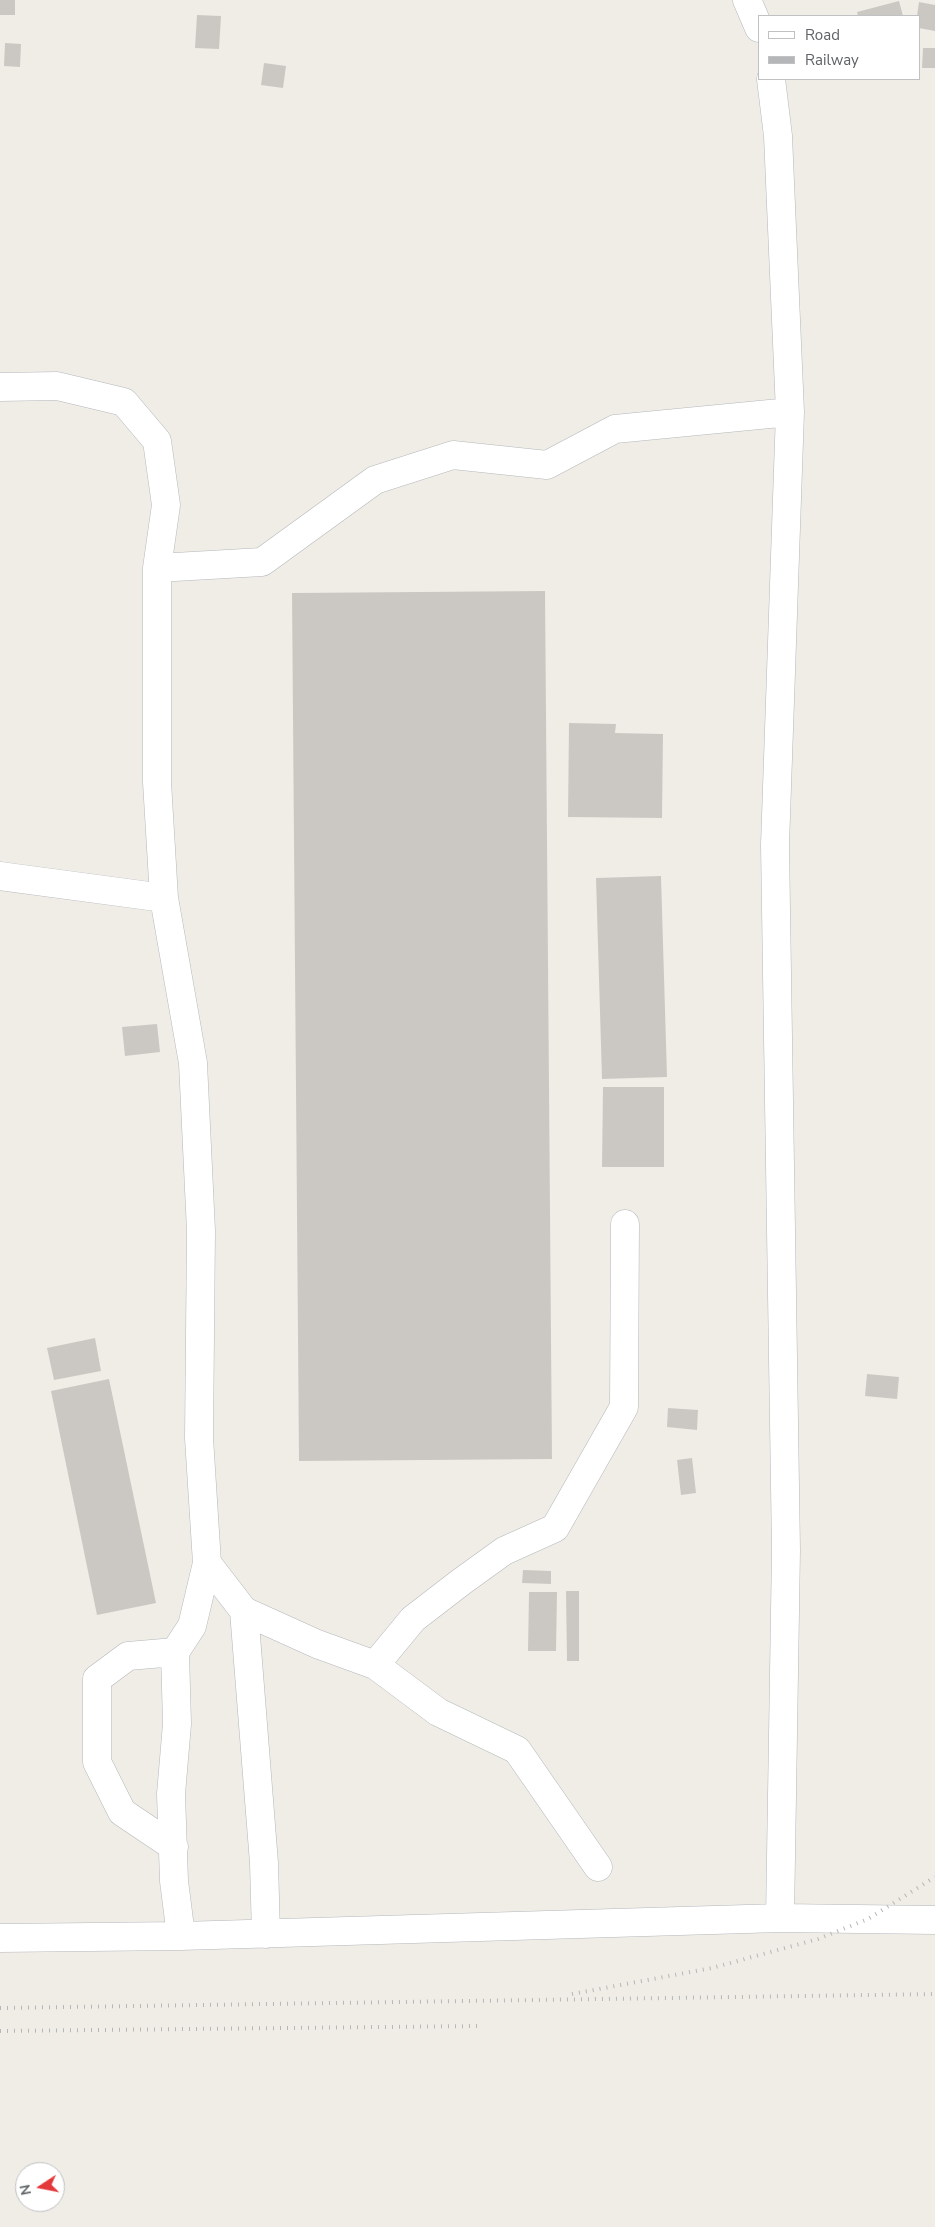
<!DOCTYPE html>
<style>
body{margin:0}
#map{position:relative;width:935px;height:2227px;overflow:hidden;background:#f0ede7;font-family:"Nunito Sans",sans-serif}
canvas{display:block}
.legend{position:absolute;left:758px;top:15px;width:162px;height:65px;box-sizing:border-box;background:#fff;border:1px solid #bfc1c2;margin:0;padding:6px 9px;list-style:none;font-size:15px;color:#5e6367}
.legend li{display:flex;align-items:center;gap:10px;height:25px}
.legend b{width:25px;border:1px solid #bfc1c2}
.north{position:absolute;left:15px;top:2162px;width:50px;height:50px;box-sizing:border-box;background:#fff;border:1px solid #bfc1c2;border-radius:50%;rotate:259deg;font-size:14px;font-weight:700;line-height:20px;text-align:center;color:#5e6367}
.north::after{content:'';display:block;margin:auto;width:18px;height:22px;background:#e4393a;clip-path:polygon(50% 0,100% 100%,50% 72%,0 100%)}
</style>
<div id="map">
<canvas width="935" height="2227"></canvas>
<ul class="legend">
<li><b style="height:6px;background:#fff"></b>Road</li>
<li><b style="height:6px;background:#b5b6b7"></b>Railway</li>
</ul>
<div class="north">N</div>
</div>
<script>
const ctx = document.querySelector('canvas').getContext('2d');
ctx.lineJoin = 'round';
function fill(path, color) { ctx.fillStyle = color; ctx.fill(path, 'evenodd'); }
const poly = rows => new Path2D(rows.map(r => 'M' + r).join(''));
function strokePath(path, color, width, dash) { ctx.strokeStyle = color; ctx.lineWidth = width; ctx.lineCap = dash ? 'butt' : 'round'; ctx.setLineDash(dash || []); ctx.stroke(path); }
fill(poly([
 [0,0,15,0,15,15,0,15],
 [899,1,903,16,858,16,857,12],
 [919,2,935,5,935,31,919,28,917,16],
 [197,15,221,16,219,49,195,48],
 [5,43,21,44,20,67,4,66],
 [923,48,935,48,935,68,922,68],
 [264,63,286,66,283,88,261,85],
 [545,591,552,1459,299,1461,292,593],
 [569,723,616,724,615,733,663,734,662,818,568,817],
 [661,876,667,1077,602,1079,596,878],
 [157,1024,160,1052,125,1056,122,1027],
 [603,1087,664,1087,664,1167,602,1167],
 [95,1338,101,1371,54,1380,47,1348],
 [867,1374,899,1377,897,1399,865,1396],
 [109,1379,156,1603,97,1615,51,1391],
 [668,1408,698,1410,697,1430,667,1427],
 [692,1458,696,1493,681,1495,677,1460],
 [523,1570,551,1571,551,1584,522,1583],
 [566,1591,579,1591,579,1661,567,1661],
 [529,1592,557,1592,556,1651,528,1651]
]), '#cbc8c3');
const minor = poly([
 [747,0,759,28],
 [771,79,778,136,790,412,775,845,786,1550,780,1918],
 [0,387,57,386,124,402,157,441,166,505,157,568,157,782,164,898,193,1063,201,1231,199,1438,207,1563,192,1626,175,1652,177,1724,171,1794,174,1881,181,1936],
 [157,568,262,562,375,480,453,455,547,465,615,429,790,412],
 [0,876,164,898],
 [207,1563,244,1611,317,1644,375,1665,438,1712,517,1750,598,1867],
 [244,1611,264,1863,266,1934],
 [375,1665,413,1619,461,1582,504,1551,555,1528,624,1407,625,1224],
 [174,1847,122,1812,97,1762,97,1679,128,1656,175,1652],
 [0,1938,181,1936,780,1918,935,1920]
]);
strokePath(minor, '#b4b7bb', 29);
strokePath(minor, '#fff', 28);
strokePath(poly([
 [572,1994,712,1968,818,1939,868,1919,935,1877],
 [0,2008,935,1994],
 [0,2031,477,2026]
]), '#b5b6b7', 4, [1, 6]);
</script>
